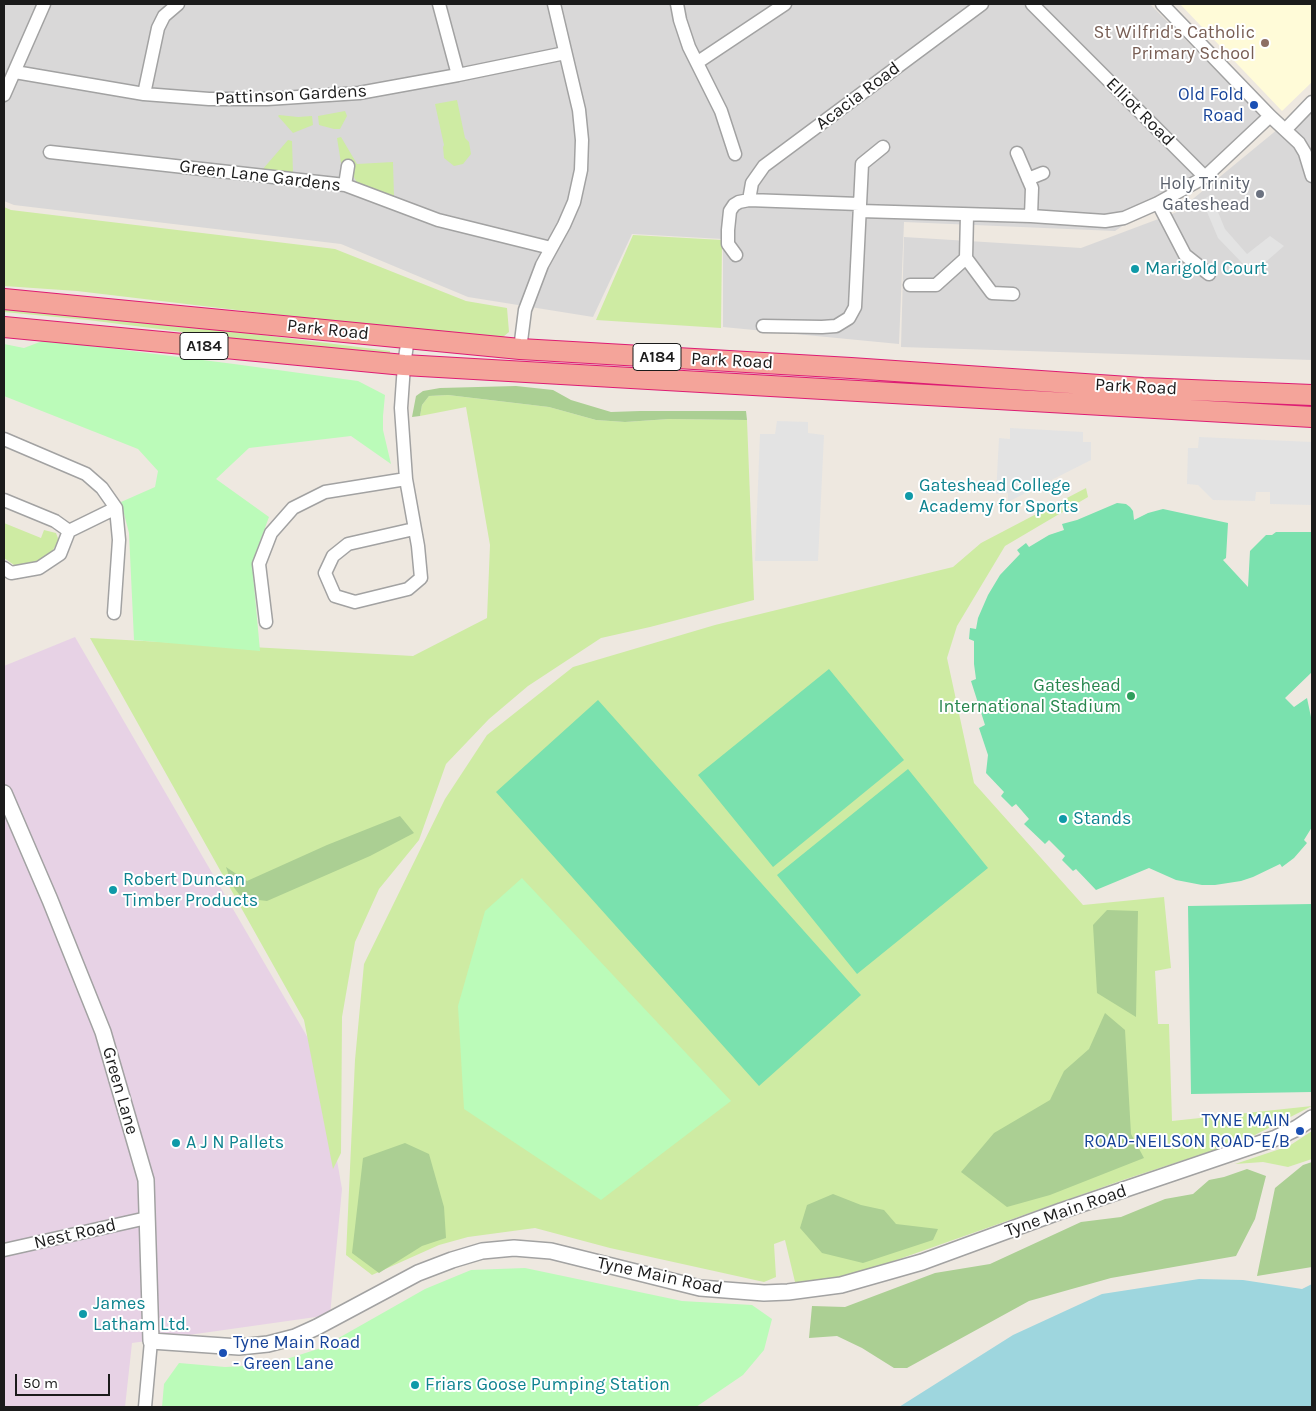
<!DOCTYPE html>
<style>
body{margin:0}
#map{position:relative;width:1316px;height:1411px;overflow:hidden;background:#eee8e0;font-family:Karla,sans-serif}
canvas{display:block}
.frame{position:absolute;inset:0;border:5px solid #1b1b1b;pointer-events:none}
.scale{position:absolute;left:15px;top:1374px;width:95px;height:22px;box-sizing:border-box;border:2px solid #1b1b1b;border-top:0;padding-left:6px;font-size:15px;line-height:18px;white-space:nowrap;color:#1b1b1b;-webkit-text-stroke:4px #fff;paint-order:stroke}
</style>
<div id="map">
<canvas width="1316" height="1411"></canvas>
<div class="frame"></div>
<div class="scale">50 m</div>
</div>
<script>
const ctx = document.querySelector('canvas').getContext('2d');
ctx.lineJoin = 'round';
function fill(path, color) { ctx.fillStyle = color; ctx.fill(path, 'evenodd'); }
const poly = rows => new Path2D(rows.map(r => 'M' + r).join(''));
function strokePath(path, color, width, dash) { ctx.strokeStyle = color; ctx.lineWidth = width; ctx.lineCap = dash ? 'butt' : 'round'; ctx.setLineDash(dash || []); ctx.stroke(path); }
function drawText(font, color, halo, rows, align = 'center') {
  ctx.font = font + ' Karla,sans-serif'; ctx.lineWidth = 4; ctx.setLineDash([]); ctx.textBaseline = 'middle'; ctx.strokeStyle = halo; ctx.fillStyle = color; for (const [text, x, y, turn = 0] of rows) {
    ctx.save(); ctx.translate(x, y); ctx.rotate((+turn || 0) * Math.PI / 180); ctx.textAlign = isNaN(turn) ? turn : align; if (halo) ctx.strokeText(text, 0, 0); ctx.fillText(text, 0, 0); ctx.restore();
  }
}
fill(poly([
 [4,4,1150,4,1263,118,1194,178,1115,231,904,222,899,344,723,327,723,239,632,234,593,317,468,297,341,244,14,205,4,201],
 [1312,101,1312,360,901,347,904,237,1081,248,1177,212]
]), '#d9d8d8');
fill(poly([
 [75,637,319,1057,342,1189,330,1315,132,1343,125,1407,4,1407,4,666]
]), '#e7d2e5');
fill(poly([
 [1180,4,1312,4,1312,82,1282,111]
]), '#fffbd8');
fill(poly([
 [457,100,465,138,469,142,471,154,463,164,454,166,444,158,443,147,444,145,435,104],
 [345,111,347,116,340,129,334,129,319,125,318,116],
 [279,115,298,117,312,116,313,125,293,133,278,116],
 [341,137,357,164,393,162,394,197,361,187,358,185,354,177,354,164,341,163,337,138],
 [288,140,292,141,293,173,262,170],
 [4,207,11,210,335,249,466,301,507,308,509,332,503,337,354,324,77,291,4,286],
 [633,235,722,240,721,328,596,320],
 [4,306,89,313,390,351,390,355,262,342,88,320,4,312],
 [448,395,549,407,596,420,625,422,669,419,747,420,754,600,650,627,601,638,528,686,489,719,446,764,419,840,379,889,355,942,342,1017,341,1153,333,1169,304,1020,90,638,413,656,487,618,490,545,466,407,420,416,422,405,429,396],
 [1086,488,1088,497,1005,546,957,626,947,658,974,783,1083,905,1164,897,1171,968,1155,971,1158,1024,1169,1024,1172,1121,1312,1106,1245,1140,1123,1180,854,1275,808,1282,795,1282,785,1240,774,1244,776,1277,764,1282,610,1248,535,1228,468,1237,439,1245,372,1275,346,1255,355,1060,364,964,445,799,487,735,573,667,715,625,953,567,981,543],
 [4,523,41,538,44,530,56,533,59,541,50,554,32,565,14,565,4,558],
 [1312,1131,1312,1159,1288,1167,1263,1162,1235,1164,1289,1146]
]), '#ceeba3');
fill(poly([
 [516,386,553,390,571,400,611,412,640,411,746,411,747,420,669,419,625,422,596,420,549,407,448,395,429,396,422,405,420,416,412,417,416,396,423,391,440,388],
 [400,816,414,833,370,856,267,901,242,898,232,885,226,867,247,881,327,845],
 [1107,910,1138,911,1136,1017,1097,993,1093,925],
 [1105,1013,1125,1030,1131,1134,1144,1158,1050,1195,1007,1207,961,1172,994,1133,1050,1100,1064,1071,1089,1049],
 [405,1143,429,1154,444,1207,446,1238,422,1246,379,1273,352,1253,363,1158],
 [1312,1162,1312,1267,1257,1276,1275,1188,1303,1165],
 [1247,1169,1266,1176,1255,1219,1236,1256,1111,1278,1029,1301,907,1368,894,1368,862,1348,837,1336,809,1338,812,1306,845,1307,935,1273,990,1264,1081,1222,1121,1217,1165,1199,1193,1194,1209,1180,1224,1177],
 [833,1194,861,1205,884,1210,896,1224,938,1229,933,1240,863,1263,822,1253,800,1228,807,1205]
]), '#abcf93');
fill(poly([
 [45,340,234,364,358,381,385,395,383,416,383,430,391,464,351,436,249,448,216,479,269,517,252,563,260,651,134,640,129,533,121,502,155,487,158,471,138,449,4,396,4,344,24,348],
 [522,878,731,1101,601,1200,464,1109,458,1006,485,911],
 [525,1268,682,1301,752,1305,772,1319,764,1350,743,1375,696,1407,162,1407,164,1384,179,1363,225,1367,268,1365,321,1348,425,1289,471,1270]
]), '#bbfbb9');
fill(poly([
 [1117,503,1126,504,1130,507,1133,511,1134,520,1148,513,1163,509,1228,523,1226,558,1223,560,1248,587,1250,551,1266,535,1272,535,1276,532,1312,532,1312,672,1285,698,1294,707,1307,698,1312,722,1312,827,1304,840,1307,843,1294,858,1282,867,1280,864,1253,877,1241,881,1215,885,1202,885,1176,880,1149,868,1096,890,1076,869,1073,871,1062,860,1065,856,1049,840,1045,844,1024,824,1029,819,1016,804,1012,807,1001,796,1004,792,986,773,988,755,979,728,985,725,971,681,976,679,974,664,974,641,969,639,970,628,976,629,978,618,988,595,1000,575,1020,554,1017,550,1026,543,1029,547,1049,535,1064,530,1062,524,1077,520],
 [829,669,904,760,773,867,698,775],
 [598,700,861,995,759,1086,496,792],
 [908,769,988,868,857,974,777,875],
 [1312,904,1312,1092,1191,1094,1188,906]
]), '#7ae1ae');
fill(poly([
 [1211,195,1225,229,1247,254,1270,236,1284,246,1260,267,1244,265,1218,238,1202,200],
 [777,421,808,422,808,433,824,435,818,561,755,561,760,434,775,434],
 [1010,428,1083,432,1083,442,1091,442,1091,460,1008,502,1008,493,996,494,999,438,1010,439],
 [1199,437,1312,442,1312,505,1270,504,1270,492,1256,492,1255,501,1213,500,1198,485,1187,484,1188,448,1198,448]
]), '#e3e3e3');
fill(poly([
 [1199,1279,1243,1280,1302,1289,1312,1284,1312,1407,899,1407,1013,1335,1102,1294]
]), '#9ed6de');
const minor = poly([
 [439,4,458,75],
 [677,4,680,20,689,47,721,111,735,154],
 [1032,4,1205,177],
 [1162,4,1270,116,1299,143,1305,153,1312,176],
 [698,62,785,4],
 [15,72,144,94,209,99,267,99,359,93,458,75,565,53],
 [144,94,158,28,164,16,178,4],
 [4,95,44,4],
 [1286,129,1312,102],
 [50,152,345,185,438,220,551,248],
 [1017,153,1032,188,1031,216],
 [1028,179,1043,173],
 [345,185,348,166],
 [749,200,752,183,764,166,982,4],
 [1158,203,1185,255,1209,274],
 [860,211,1031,216,1105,221,1124,218,1158,203,1205,177,1270,116],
 [967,215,966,258,992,293,1013,294],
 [736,255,728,244,728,230,730,211,734,205,739,202,749,200,859,204],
 [910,285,936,285,966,258],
 [763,326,822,327,836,326,849,318,855,307,862,164,883,147],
 [408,338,404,365,401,408,406,479,418,546,421,578,408,589,355,602,335,596,325,573,333,556,348,544,414,529],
 [520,349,525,310,542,265,564,225,574,202,581,170,582,140,579,110,554,4],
 [4,439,86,474,102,488,116,508,119,540,114,613],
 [4,500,55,521,69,531,60,554,39,568,11,573,4,568],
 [69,531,116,508],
 [266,622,259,564,271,533,293,508,325,492,406,479],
 [4,1250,147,1218],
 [145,1407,151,1341]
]);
const tertiary = poly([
 [4,793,50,900,103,1032,146,1180,151,1341,239,1347,268,1344,295,1337,317,1327,418,1273,452,1260,482,1251,514,1248,551,1251,700,1288,764,1293,788,1292,841,1285,922,1262,1061,1211,1276,1138,1297,1128,1312,1118]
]);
const trunk = poly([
 [4,299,520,349,851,368,1143,388,1312,395],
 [4,327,404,365,1312,417]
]);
strokePath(minor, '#a2a2a2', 15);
strokePath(tertiary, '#a2a2a2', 18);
strokePath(trunk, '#dd1c73', 22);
strokePath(minor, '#fff', 12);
strokePath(tertiary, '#fff', 15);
strokePath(trunk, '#f4a49a', 20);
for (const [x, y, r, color] of [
 [1265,43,5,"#8d6e63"],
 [1254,105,5,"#1a4fb4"],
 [1260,194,5,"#6b7280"],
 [1135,269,5,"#0f9aa8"],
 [909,496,5,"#0f9aa8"],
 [1131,696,5,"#2e9e5b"],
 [1063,819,5,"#0f9aa8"],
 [113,890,5,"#0f9aa8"],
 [1300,1131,5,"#1a4fb4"],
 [176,1143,5,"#0f9aa8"],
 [83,1314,5,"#0f9aa8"],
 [223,1353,5,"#1a4fb4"],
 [415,1385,5,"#0f9aa8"]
]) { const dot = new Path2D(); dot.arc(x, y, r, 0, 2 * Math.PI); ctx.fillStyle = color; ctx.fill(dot); strokePath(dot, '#fff', 2); }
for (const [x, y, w] of [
 [204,346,48],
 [657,357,48]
]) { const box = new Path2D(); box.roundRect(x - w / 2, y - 13.5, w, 27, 4); ctx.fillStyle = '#fff'; ctx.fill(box); strokePath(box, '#1b1b1b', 1); }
drawText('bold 16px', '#1b1b1b', null, [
 ["A184",204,346],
 ["A184",657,357]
]);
drawText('18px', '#785e54', '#fff', [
 ["St Wilfrid's Catholic",1255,33],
 ["Primary School",1255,54]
], 'right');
drawText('18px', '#1b1b1b', '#fff', [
 ["Pattinson Gardens",291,95,-3],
 ["Acacia Road",858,96,-37],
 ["Elliot Road",1140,112,45],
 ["Green Lane Gardens",260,176,7],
 ["Park Road",328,330,6],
 ["Park Road",732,361,3],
 ["Park Road",1136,387,3],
 ["Green Lane",120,1091,74],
 ["Tyne Main Road",1066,1211,-19],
 ["Nest Road",75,1234,-13],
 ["Tyne Main Road",660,1276,12]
]);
drawText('18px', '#164399', '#fff', [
 ["Old Fold",1244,95],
 ["Road",1244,116],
 ["TYNE MAIN",1290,1121],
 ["ROAD-NEILSON ROAD-E/B",1290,1142],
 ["Tyne Main Road",233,1343,"left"],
 ["- Green Lane",233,1364,"left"]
], 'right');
drawText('18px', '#5b616d', '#fff', [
 ["Holy Trinity",1250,184],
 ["Gateshead",1250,205]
], 'right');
drawText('18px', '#0d838f', '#fff', [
 ["Marigold Court",1145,269],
 ["Gateshead College",919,486],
 ["Academy for Sports",919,507],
 ["Stands",1073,819],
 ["Robert Duncan",123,880],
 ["Timber Products",123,901],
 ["A J N Pallets",186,1143],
 ["James",93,1304],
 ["Latham Ltd.",93,1325],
 ["Friars Goose Pumping Station",425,1385]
], 'left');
drawText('18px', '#27864d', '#fff', [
 ["Gateshead",1121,686],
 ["International Stadium",1121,707]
], 'right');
</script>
